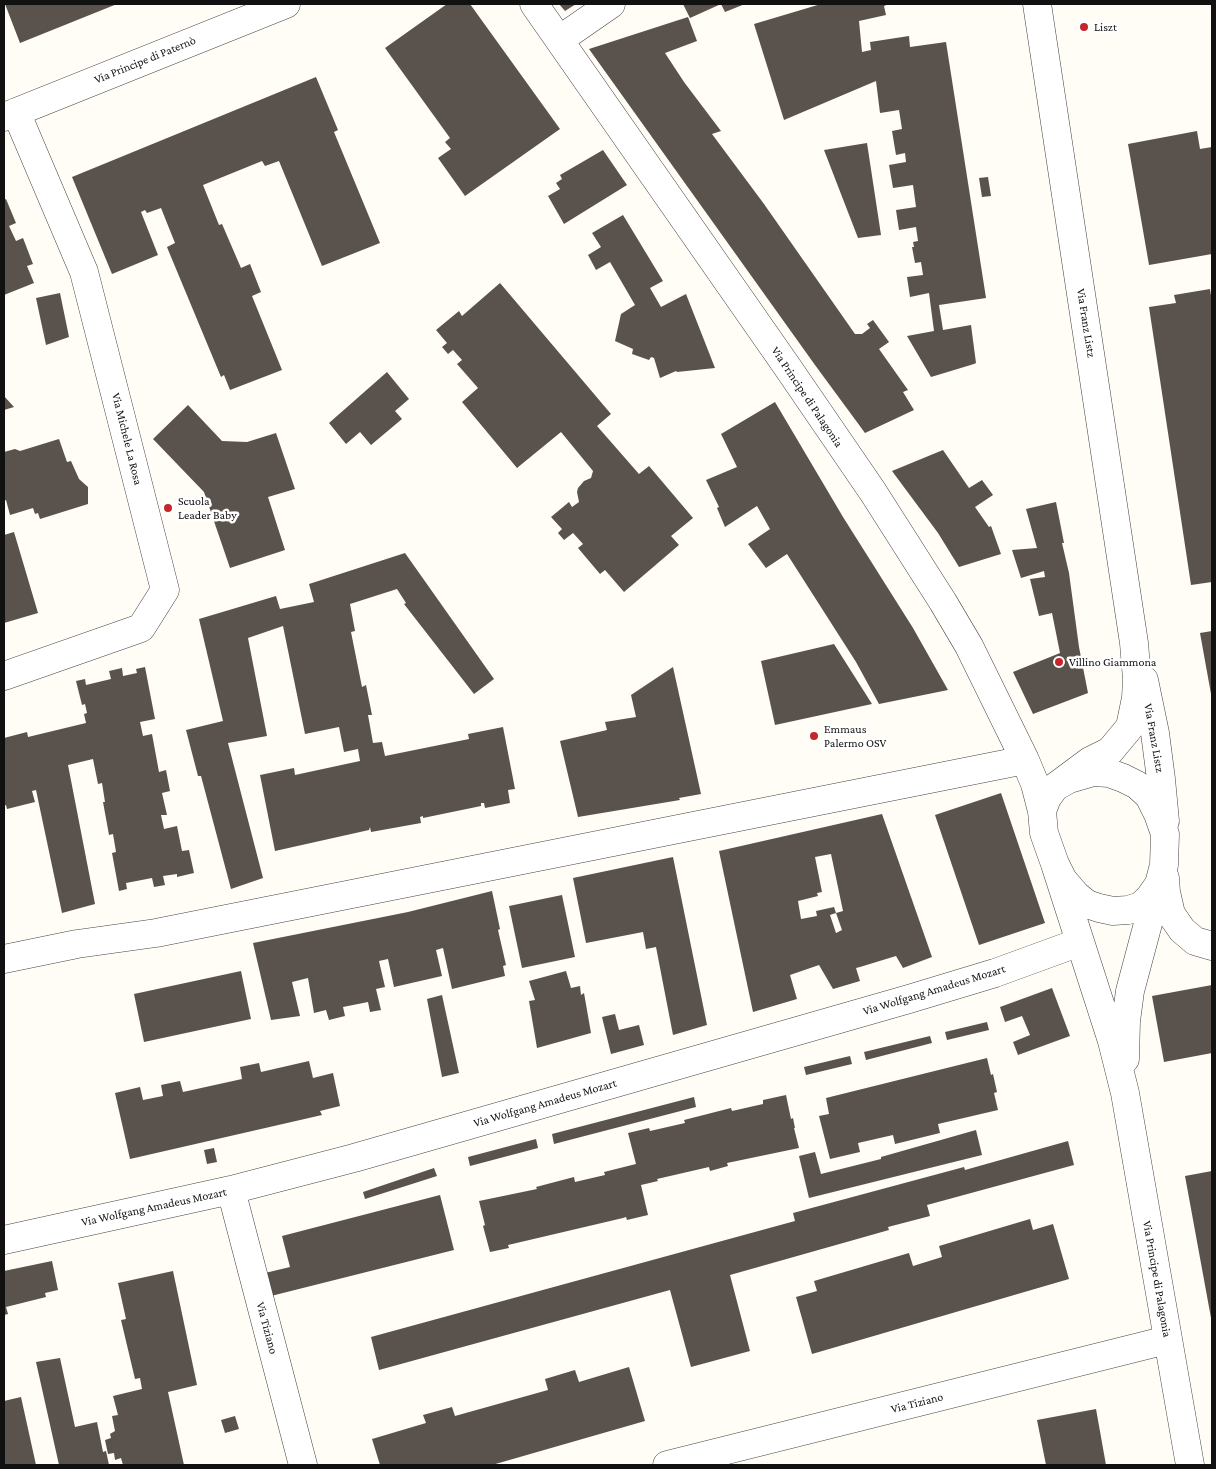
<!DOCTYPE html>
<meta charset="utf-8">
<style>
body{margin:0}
#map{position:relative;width:1216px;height:1469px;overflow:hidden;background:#fffdf5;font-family:"Crimson Pro",serif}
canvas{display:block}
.frame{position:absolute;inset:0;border:5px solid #111;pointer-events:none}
</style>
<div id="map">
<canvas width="1216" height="1469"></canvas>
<div class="frame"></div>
</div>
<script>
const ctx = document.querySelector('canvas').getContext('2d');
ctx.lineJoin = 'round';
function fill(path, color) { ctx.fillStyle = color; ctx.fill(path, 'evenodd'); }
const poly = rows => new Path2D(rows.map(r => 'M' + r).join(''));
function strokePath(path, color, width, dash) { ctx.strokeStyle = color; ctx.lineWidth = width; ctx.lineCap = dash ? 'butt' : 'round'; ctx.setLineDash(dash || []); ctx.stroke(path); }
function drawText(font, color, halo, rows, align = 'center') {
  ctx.font = font + ' "Crimson Pro",serif'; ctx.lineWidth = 5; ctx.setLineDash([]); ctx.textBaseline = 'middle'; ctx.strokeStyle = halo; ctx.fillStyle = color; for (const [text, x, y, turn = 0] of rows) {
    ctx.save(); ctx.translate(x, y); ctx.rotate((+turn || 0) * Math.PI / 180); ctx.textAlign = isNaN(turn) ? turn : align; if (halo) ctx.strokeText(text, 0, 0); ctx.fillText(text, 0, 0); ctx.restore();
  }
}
fill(poly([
 [5,4,117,4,20,43],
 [447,4,470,4,560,129,465,196,438,158,451,149,445,142,450,138,385,48],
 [559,4,576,4,565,11],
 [683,4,745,4,725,12,721,4,690,18],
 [821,4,889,4,884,6,886,15,859,21,862,52,871,50,870,42,909,36,910,47,946,42,986,298,939,305,943,330,971,325,976,363,974,364,931,377,907,336,934,331,929,293,910,297,907,277,923,275,921,262,915,263,912,247,914,247,913,242,918,241,916,227,899,230,896,210,916,207,913,185,893,188,889,165,906,162,905,153,896,155,892,131,902,129,899,110,880,113,876,81,784,120,754,24],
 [688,17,697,41,665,53,684,82,721,131,712,134,764,204,855,334,862,334,870,328,867,324,873,320,889,342,879,349,908,390,903,392,914,410,865,433,815,365,589,49],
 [316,77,338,130,334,132,380,243,322,266,279,161,265,166,262,161,203,185,219,225,222,224,241,268,250,264,261,292,252,296,282,370,230,390,224,375,221,377,169,252,167,247,175,243,161,208,147,213,145,210,141,212,158,255,112,274,72,177],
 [1197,131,1200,149,1212,147,1212,254,1149,265,1128,144],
 [867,143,881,235,858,238,824,150],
 [603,150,627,185,564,224,548,196,560,189,556,183,562,179,560,175],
 [988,177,991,196,982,197,979,178],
 [6,199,16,223,9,226,16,241,23,238,33,264,27,266,34,283,4,295,4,200],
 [623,215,663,281,650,288,661,307,686,294,715,368,677,372,676,371,660,378,654,358,651,357,649,360,632,354,633,349,615,341,621,314,635,305,610,262,596,270,588,255,601,247,592,233],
 [500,283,611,414,597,426,639,474,649,466,693,518,671,536,679,545,624,592,605,570,600,574,578,548,583,544,573,533,564,540,558,533,562,529,551,517,569,502,572,507,579,502,577,492,578,488,584,481,591,478,593,471,561,432,517,468,462,402,478,388,457,364,462,360,453,350,448,354,442,347,447,343,436,330,459,311,462,316],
 [1210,289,1212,302,1212,582,1191,585,1149,307,1176,303,1174,295],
 [60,293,69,337,46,345,36,298],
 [387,372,409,399,395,411,402,419,371,445,360,432,346,444,329,423],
 [4,396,14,407,4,410],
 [775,402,843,517,913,628,948,690,879,704,856,662,787,554,766,568,748,544,770,529,757,506,725,527,717,508,719,507,706,480,737,467,721,434],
 [188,405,222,441,247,442,276,433,295,489,268,497,285,550,230,568,204,492,153,439],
 [59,439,67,462,71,461,79,479,88,487,88,504,40,519,38,513,35,514,33,508,10,515,6,500,4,501,4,452,15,449,20,451],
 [943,450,969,488,982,480,993,495,975,507,989,527,991,526,1001,554,959,567,938,533,892,471],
 [1056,502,1064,543,1062,543,1069,573,1079,647,1088,693,1033,714,1013,672,1060,653,1052,613,1039,616,1030,579,1045,577,1044,571,1021,578,1012,550,1037,548,1026,509],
 [14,532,38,613,4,623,4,535],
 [405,553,494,679,474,694,404,604,406,603,397,589,350,604,355,631,351,632,362,687,366,685,372,715,368,715,373,743,382,742,385,756,469,739,468,734,503,727,515,789,508,790,510,803,485,808,484,803,481,803,481,806,423,818,423,816,420,817,421,823,371,832,370,827,369,830,275,851,260,775,294,768,295,775,360,761,358,749,344,752,339,727,305,734,283,626,248,638,267,736,228,743,263,878,231,889,201,776,198,776,186,730,223,721,199,619,276,596,280,609,314,602,309,584],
 [1212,631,1212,693,1211,694,1200,633],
 [834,644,872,704,775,725,761,661],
 [145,667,155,719,140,722,143,736,152,734,159,772,166,770,170,791,162,793,167,815,161,815,164,829,177,826,182,851,189,850,194,873,177,877,177,874,163,876,165,885,154,887,152,878,126,883,127,889,119,891,112,853,116,852,113,834,109,835,103,802,105,802,102,783,98,784,93,759,68,765,95,904,62,913,36,790,32,791,35,802,7,809,6,805,4,806,4,738,27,732,28,737,86,723,84,714,87,713,85,704,82,705,76,681,85,679,86,685,111,679,109,671,122,668,123,676,137,673,136,669],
 [673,667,701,794,679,798,680,800,578,817,560,741,607,730,605,722,636,717,631,695],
 [1001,793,1045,923,979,945,935,815],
 [882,814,932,957,903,968,896,956,860,967,856,968,860,981,833,989,819,965,790,975,797,999,753,1012,719,851],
 [831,854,843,911,836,913,834,907,816,911,817,916,801,919,798,901,818,896,817,893,822,892,815,857],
 [836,913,842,930,836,933,830,915],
 [673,857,707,1025,673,1035,656,947,646,949,643,932,586,943,573,878],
 [492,891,500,929,498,930,506,965,503,966,505,976,452,989,443,948,436,950,442,976,394,987,388,959,379,961,385,987,376,989,381,1010,370,1012,368,1002,343,1007,345,1016,329,1020,326,1010,314,1013,308,978,292,982,300,1016,271,1020,253,943,408,912],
 [562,895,575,957,522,968,509,906],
 [241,971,251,1019,144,1042,134,994],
 [566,971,571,988,580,986,581,995,584,993,591,1033,537,1048,529,1001,535,1000,529,981],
 [1212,985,1212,1053,1164,1062,1152,996],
 [1052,988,1070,1036,1018,1055,1013,1042,1030,1035,1022,1016,1005,1022,1000,1007],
 [442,995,459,1073,442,1077,427,999],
 [615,1014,619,1030,639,1025,644,1045,611,1054,602,1017],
 [987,1022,989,1030,947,1040,945,1032],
 [930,1036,932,1043,866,1060,864,1052],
 [850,1056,852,1064,806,1075,804,1067],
 [987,1058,991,1075,993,1074,997,1092,994,1093,998,1110,938,1124,940,1133,895,1144,893,1135,858,1143,860,1152,830,1159,819,1116,829,1114,826,1098],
 [309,1061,313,1078,333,1073,340,1106,320,1111,322,1115,130,1159,115,1093,140,1087,143,1100,163,1096,161,1085,180,1081,183,1092,242,1079,240,1067,259,1063,261,1072],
 [786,1095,791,1119,793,1118,795,1128,794,1128,799,1148,727,1163,728,1166,710,1171,709,1167,657,1179,658,1181,641,1185,648,1215,627,1220,626,1217,623,1218,508,1245,509,1248,490,1252,483,1226,485,1225,479,1201,537,1189,536,1187,574,1177,575,1182,605,1175,604,1172,636,1164,628,1133,649,1128,650,1131,685,1123,684,1120,731,1108,732,1111,763,1104,763,1100],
 [694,1097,696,1107,554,1144,552,1134],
 [976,1130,982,1155,809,1198,799,1156,815,1152,821,1174,881,1159,881,1157],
 [536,1139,538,1148,470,1166,468,1157],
 [1068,1141,1074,1165,927,1205,930,1216,888,1227,889,1230,730,1275,750,1351,691,1367,670,1290,379,1370,371,1337,795,1221,793,1213,964,1167,965,1170],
 [214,1148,217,1162,207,1164,204,1150],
 [434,1168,437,1176,365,1199,363,1192],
 [1212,1171,1212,1318,1211,1318,1185,1176],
 [440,1195,454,1250,271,1296,265,1273,290,1267,282,1236],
 [1030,1219,1033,1230,1053,1224,1069,1279,812,1354,796,1297,817,1291,814,1281,909,1253,913,1266,942,1257,939,1246],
 [52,1261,58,1290,45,1293,46,1297,6,1307,8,1314,4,1315,4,1271],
 [173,1271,197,1385,168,1392,184,1465,123,1465,121,1458,115,1460,114,1453,108,1454,105,1440,111,1438,110,1434,115,1431,112,1416,118,1415,113,1396,142,1389,140,1378,135,1379,121,1320,126,1319,118,1283],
 [60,1358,75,1427,97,1422,103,1452,106,1451,109,1465,59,1465,36,1362],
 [629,1367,645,1421,492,1465,380,1465,372,1439,426,1423,423,1415,452,1407,455,1416,548,1390,545,1379,575,1370,579,1382],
 [21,1397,36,1465,4,1465,4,1401],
 [1096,1409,1106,1465,1046,1465,1037,1420],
 [235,1416,239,1429,225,1433,221,1420]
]), '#5a524d');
const minor = poly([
 [534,4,786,365,873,492,943,602,969,646,1025,760,1035,784,1042,811],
 [1037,4,1134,643,1137,679,1136,698,1130,727,1110,751,1090,761,1055,787],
 [559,40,611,4],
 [4,117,286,4],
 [4,676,141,628,165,590,84,272,16,112],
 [1144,680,1155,733,1161,779,1165,821],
 [1093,772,1109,773,1123,778,1137,785,1149,796,1158,814,1165,834,1164,865,1159,884,1150,897,1141,906,1128,910,1113,911,1099,908,1087,904,1076,895,1063,880,1055,864,1044,833,1042,811,1047,798,1055,787,1069,779,1093,772],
 [1055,864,1112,1041,1125,1093,1190,1465],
 [1165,878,1166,892,1171,914,1182,930,1195,941,1212,946],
 [4,959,77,944,156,933,1025,760],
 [1125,1059,1126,1021,1130,991,1158,886],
 [231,1190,303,1465],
 [4,1240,231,1190,354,1158,909,999,995,973,1080,942],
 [667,1465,1167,1340]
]);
strokePath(minor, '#444', 29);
strokePath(minor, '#fff', 28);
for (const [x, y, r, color] of [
 [1084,27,5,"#c4262e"],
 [168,508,5,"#c4262e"],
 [1059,662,5,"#c4262e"],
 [814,736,5,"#c4262e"]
]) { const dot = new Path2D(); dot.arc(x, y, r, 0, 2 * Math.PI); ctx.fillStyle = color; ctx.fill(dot); strokePath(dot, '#fff', 2); }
drawText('12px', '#111', '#fff', [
 ["Liszt",1094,27],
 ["Scuola",178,501],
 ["Leader Baby",178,515],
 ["Villino Giammona",1069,662],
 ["Emmaus",824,729],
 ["Palermo OSV",824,743]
], 'left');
drawText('12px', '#111', '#fff', [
 ["Via Principe di Paternò",145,60,-22],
 ["Via Franz Listz",1086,323,81],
 ["Via Principe di Palagonia",807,397,56],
 ["Via Michele La Rosa",127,439,76],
 ["Via Franz Listz",1154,738,80],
 ["Via Wolfgang Amadeus Mozart",934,990,-17],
 ["Via Wolfgang Amadeus Mozart",545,1103,-16],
 ["Via Wolfgang Amadeus Mozart",154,1207,-12],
 ["Via Principe di Palagonia",1157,1279,80],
 ["Via Tiziano",267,1328,75],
 ["Via Tiziano",917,1403,-14]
]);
</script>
